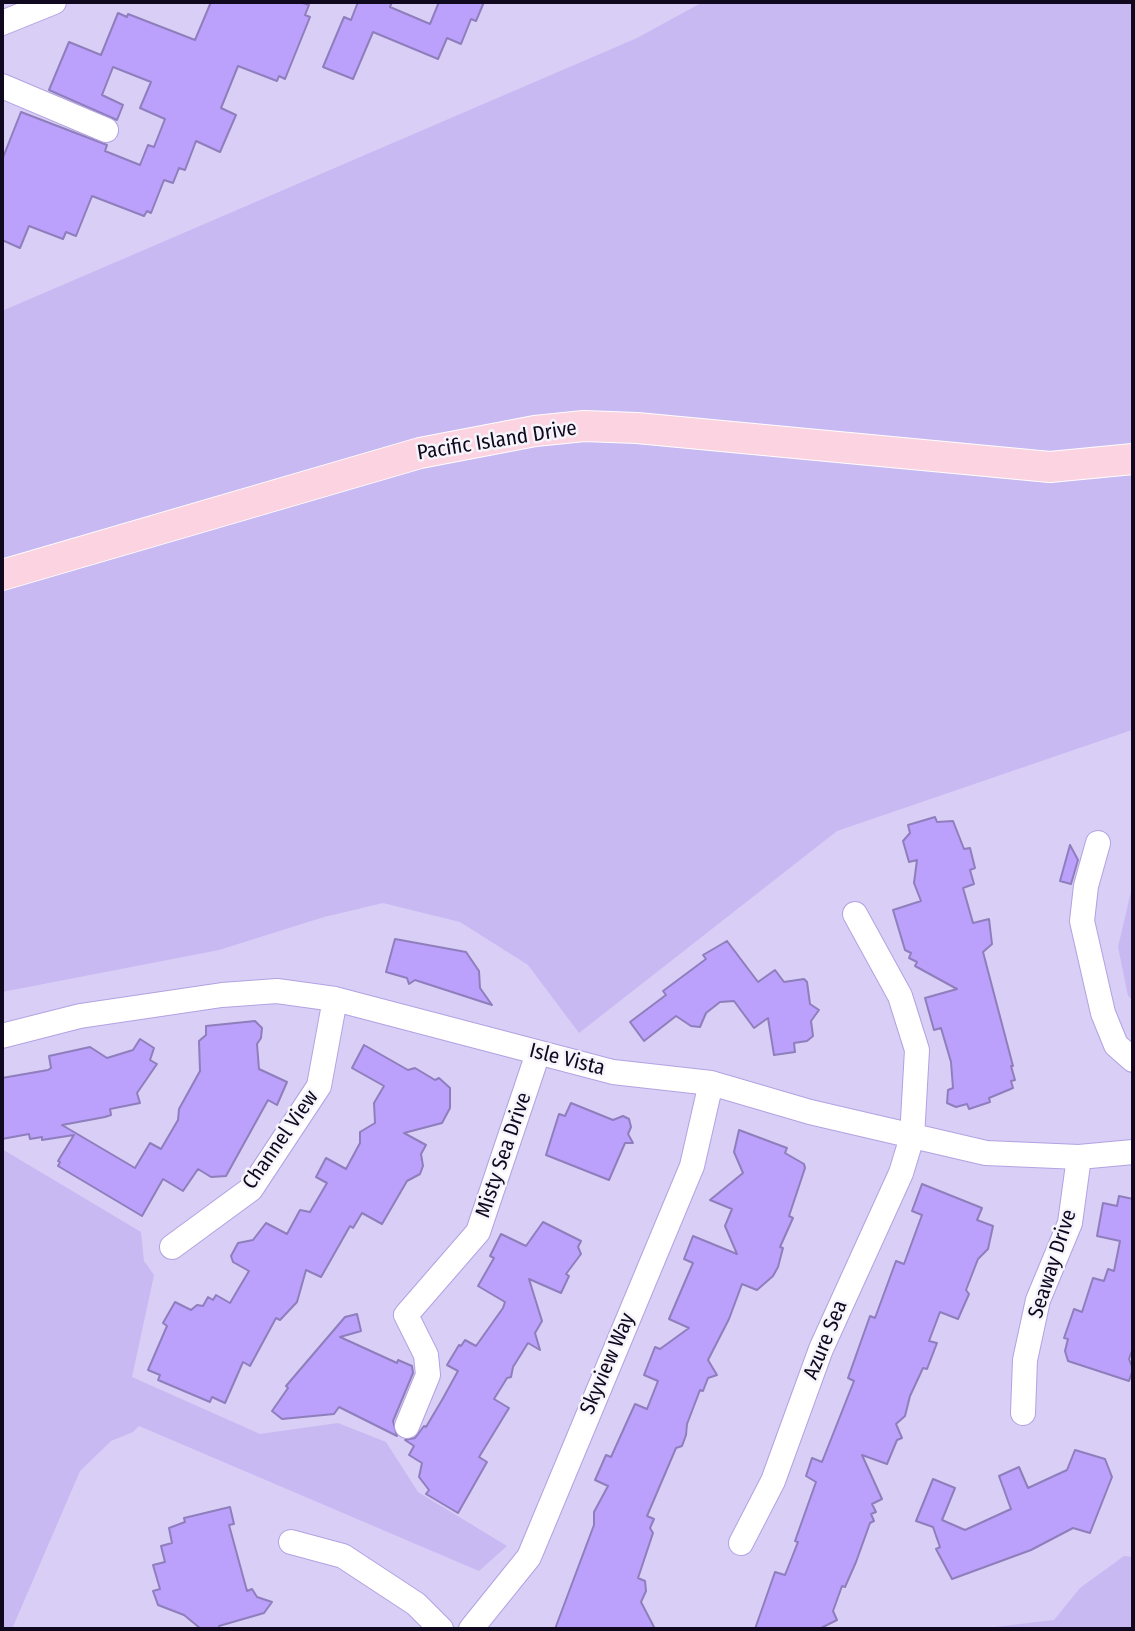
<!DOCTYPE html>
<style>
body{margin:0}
#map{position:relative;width:1135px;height:1631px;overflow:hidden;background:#d8cef6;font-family:"Fira Sans Condensed",sans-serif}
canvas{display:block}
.frame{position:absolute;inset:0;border:4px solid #10081f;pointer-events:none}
</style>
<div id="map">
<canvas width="1135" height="1631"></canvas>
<div class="frame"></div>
</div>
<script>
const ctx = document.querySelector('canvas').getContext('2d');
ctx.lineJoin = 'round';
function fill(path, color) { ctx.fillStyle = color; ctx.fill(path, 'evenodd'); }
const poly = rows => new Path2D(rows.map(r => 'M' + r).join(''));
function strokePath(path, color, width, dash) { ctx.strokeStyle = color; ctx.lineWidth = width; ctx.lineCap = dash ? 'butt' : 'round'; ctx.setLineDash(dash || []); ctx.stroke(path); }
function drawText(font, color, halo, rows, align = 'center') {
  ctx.font = font + ' "Fira Sans Condensed",sans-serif'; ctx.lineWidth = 5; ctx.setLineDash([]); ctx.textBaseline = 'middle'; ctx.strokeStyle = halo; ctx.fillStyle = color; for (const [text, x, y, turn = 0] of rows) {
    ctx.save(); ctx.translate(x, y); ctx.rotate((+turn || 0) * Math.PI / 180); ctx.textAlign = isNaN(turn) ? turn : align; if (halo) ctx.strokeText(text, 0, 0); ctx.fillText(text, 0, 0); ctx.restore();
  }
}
fill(poly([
 [703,2,1133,2,1133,732,1132,730,837,831,579,1033,528,965,460,922,383,903,324,917,219,950,2,992,2,311,637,38],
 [1133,883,1133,1000,1128,996,1118,947],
 [2,1149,141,1232,144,1261,154,1275,132,1377,260,1434,338,1423,386,1442,418,1492,507,1546,479,1571,139,1426,133,1432,111,1441,80,1471,12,1629,2,1629],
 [1124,1556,1133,1557,1133,1629,978,1629,1054,1620,1080,1588]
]), '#c8b9f2');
const building = poly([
 [211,2,300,2,309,5,305,15,310,17,285,79,279,76,277,81,238,66,221,108,236,115,220,152,196,141,185,170,179,168,173,183,164,180,151,213,147,211,144,216,92,196,76,236,66,232,63,239,29,226,20,248,2,240,2,160,21,112,107,145,105,151,140,165,148,145,154,147,165,119,140,108,151,82,113,67,102,95,123,105,117,120,49,90,69,42,101,55,118,13,127,17,128,14,195,40,211,2],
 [358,2,392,2,390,7,430,24,439,2,484,2,476,21,471,19,461,44,447,38,438,59,373,32,353,79,323,67,344,17,351,20,358,2],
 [935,817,937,822,953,821,964,849,970,848,975,868,970,870,974,884,963,888,973,923,989,919,992,944,983,952,1013,1066,1011,1066,1015,1080,1011,1081,1013,1088,989,1098,990,1102,969,1109,967,1104,956,1107,947,1103,948,1090,953,1088,951,1062,941,1028,934,1030,925,998,957,989,915,966,917,962,909,958,911,953,905,950,893,910,921,901,914,883,917,860,909,862,903,841,910,833,908,825,935,817],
 [1070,845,1078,860,1071,884,1060,881,1070,845],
 [395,939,466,952,479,971,480,988,492,1005,415,980,409,984,407,978,386,972,395,939],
 [727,941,758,982,775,970,784,982,804,979,807,982,810,1004,819,1010,811,1021,813,1036,807,1041,794,1043,795,1052,774,1055,768,1018,754,1028,734,1001,720,1002,706,1013,700,1027,691,1026,676,1016,644,1041,630,1022,666,995,663,991,706,959,703,955,727,941],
 [255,1021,262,1028,261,1038,257,1044,259,1069,287,1082,277,1105,268,1100,226,1176,211,1177,198,1169,183,1191,163,1179,142,1216,58,1166,60,1162,58,1161,74,1135,42,1140,42,1137,30,1139,29,1134,2,1139,2,1078,48,1070,51,1068,49,1056,90,1047,107,1058,133,1050,140,1039,154,1048,150,1060,157,1064,137,1093,140,1103,110,1109,111,1115,105,1117,62,1125,135,1168,150,1143,161,1149,178,1120,179,1109,200,1071,199,1041,206,1035,206,1026,255,1021],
 [364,1045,408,1070,415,1068,435,1080,439,1078,450,1088,450,1108,442,1123,404,1133,426,1145,421,1154,423,1166,420,1174,407,1181,382,1224,362,1213,353,1228,350,1226,321,1277,306,1270,297,1302,280,1320,276,1318,250,1366,243,1362,225,1403,212,1397,210,1402,158,1380,160,1375,148,1370,167,1326,163,1323,175,1302,191,1310,197,1305,203,1306,208,1297,213,1300,216,1295,230,1303,249,1271,233,1262,231,1256,238,1243,253,1240,266,1223,287,1234,300,1210,310,1212,327,1183,316,1177,326,1158,346,1169,360,1143,360,1132,375,1123,374,1103,384,1086,352,1068,364,1045],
 [571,1103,613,1120,623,1116,629,1119,631,1127,628,1134,633,1143,625,1143,609,1180,546,1155,559,1114,565,1116,571,1103],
 [739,1130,787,1148,785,1153,804,1164,805,1168,789,1216,793,1218,780,1247,783,1248,778,1267,773,1276,757,1290,742,1284,729,1319,708,1360,717,1375,708,1378,703,1391,700,1390,687,1424,686,1435,682,1446,676,1448,647,1516,654,1519,650,1528,653,1533,638,1578,645,1581,646,1591,641,1602,655,1629,555,1629,594,1525,594,1512,608,1486,595,1480,606,1455,611,1457,635,1404,647,1409,658,1381,644,1375,655,1347,660,1349,689,1328,669,1319,693,1263,684,1259,693,1236,737,1254,725,1226,732,1209,710,1200,743,1173,734,1152,739,1130],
 [922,1184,982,1208,977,1220,993,1226,988,1249,978,1259,966,1290,969,1294,958,1319,940,1312,929,1341,937,1343,927,1369,923,1368,910,1396,905,1416,896,1424,902,1438,897,1440,887,1464,862,1455,882,1499,872,1504,876,1512,871,1514,874,1521,870,1523,856,1562,845,1587,842,1586,833,1611,837,1620,819,1629,755,1629,775,1572,785,1575,798,1542,795,1541,816,1482,806,1476,812,1458,822,1462,854,1381,848,1378,870,1316,875,1318,896,1261,904,1264,922,1215,912,1211,922,1184],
 [1119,1196,1133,1199,1133,1348,1129,1359,1133,1369,1129,1381,1068,1361,1065,1351,1068,1339,1064,1338,1074,1309,1082,1312,1093,1278,1104,1281,1108,1269,1114,1271,1120,1241,1097,1236,1103,1203,1117,1206,1119,1196],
 [543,1222,581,1241,578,1247,581,1254,566,1274,569,1276,561,1293,529,1279,542,1321,535,1333,540,1350,528,1343,513,1367,511,1377,507,1378,494,1399,509,1408,479,1457,487,1462,458,1513,426,1494,429,1490,419,1477,422,1463,409,1455,414,1446,405,1440,415,1438,424,1426,426,1427,442,1400,458,1371,447,1365,459,1345,461,1346,465,1340,476,1346,503,1308,505,1302,478,1286,494,1258,490,1256,501,1234,526,1246,543,1222],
 [357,1314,361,1331,340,1337,397,1363,398,1360,412,1366,413,1373,393,1421,397,1436,339,1407,334,1414,282,1419,272,1411,288,1388,286,1386,345,1317,357,1314],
 [1075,1450,1105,1459,1112,1477,1090,1533,1073,1528,1031,1550,952,1579,936,1549,940,1547,933,1527,916,1521,933,1479,955,1488,942,1520,965,1530,1011,1509,999,1476,1019,1467,1028,1488,1067,1470,1075,1450],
 [230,1507,234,1524,229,1525,247,1591,252,1589,257,1597,272,1602,264,1613,219,1626,220,1629,201,1629,184,1615,158,1605,153,1591,160,1589,153,1565,165,1562,161,1546,172,1543,169,1528,185,1522,184,1518,230,1507]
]);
fill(building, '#bba1fc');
strokePath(building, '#8f7ebc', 2);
const minor = poly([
 [2,23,54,2],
 [2,86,106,130],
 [1098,843,1086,886,1082,921,1103,1013,1116,1045,1133,1060],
 [2,1036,80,1016,222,995,277,991,335,999,613,1072,711,1083,810,1112,986,1153,1079,1157,1133,1152],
 [172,1247,251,1189,319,1086,335,999],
 [1023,1413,1025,1360,1038,1300,1070,1223,1079,1157],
 [407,1426,428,1375,426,1355,406,1315,478,1232,538,1053],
 [291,1542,343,1556,416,1604,441,1629],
 [741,1543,773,1481,821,1349,901,1173,912,1137,917,1050,900,996,855,914],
 [471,1629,529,1557,692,1166,711,1083]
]);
const major = poly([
 [2,575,420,453,535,431,584,426,637,428,1050,467,1133,459]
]);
strokePath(minor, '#b3a2e2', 26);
strokePath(major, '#fff', 32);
strokePath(minor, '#fff', 24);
strokePath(major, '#fbd3e1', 30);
drawText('21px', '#10081f', '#f6f4fb', [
 ["Pacific Island Drive",497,441,-9],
 ["Isle Vista",567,1060,14],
 ["Channel View",281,1140,-55],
 ["Misty Sea Drive",504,1155,-71],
 ["Seaway Drive",1053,1264,-72],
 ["Azure Sea",826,1340,-68],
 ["Skyview Way",608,1364,-67]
]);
</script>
